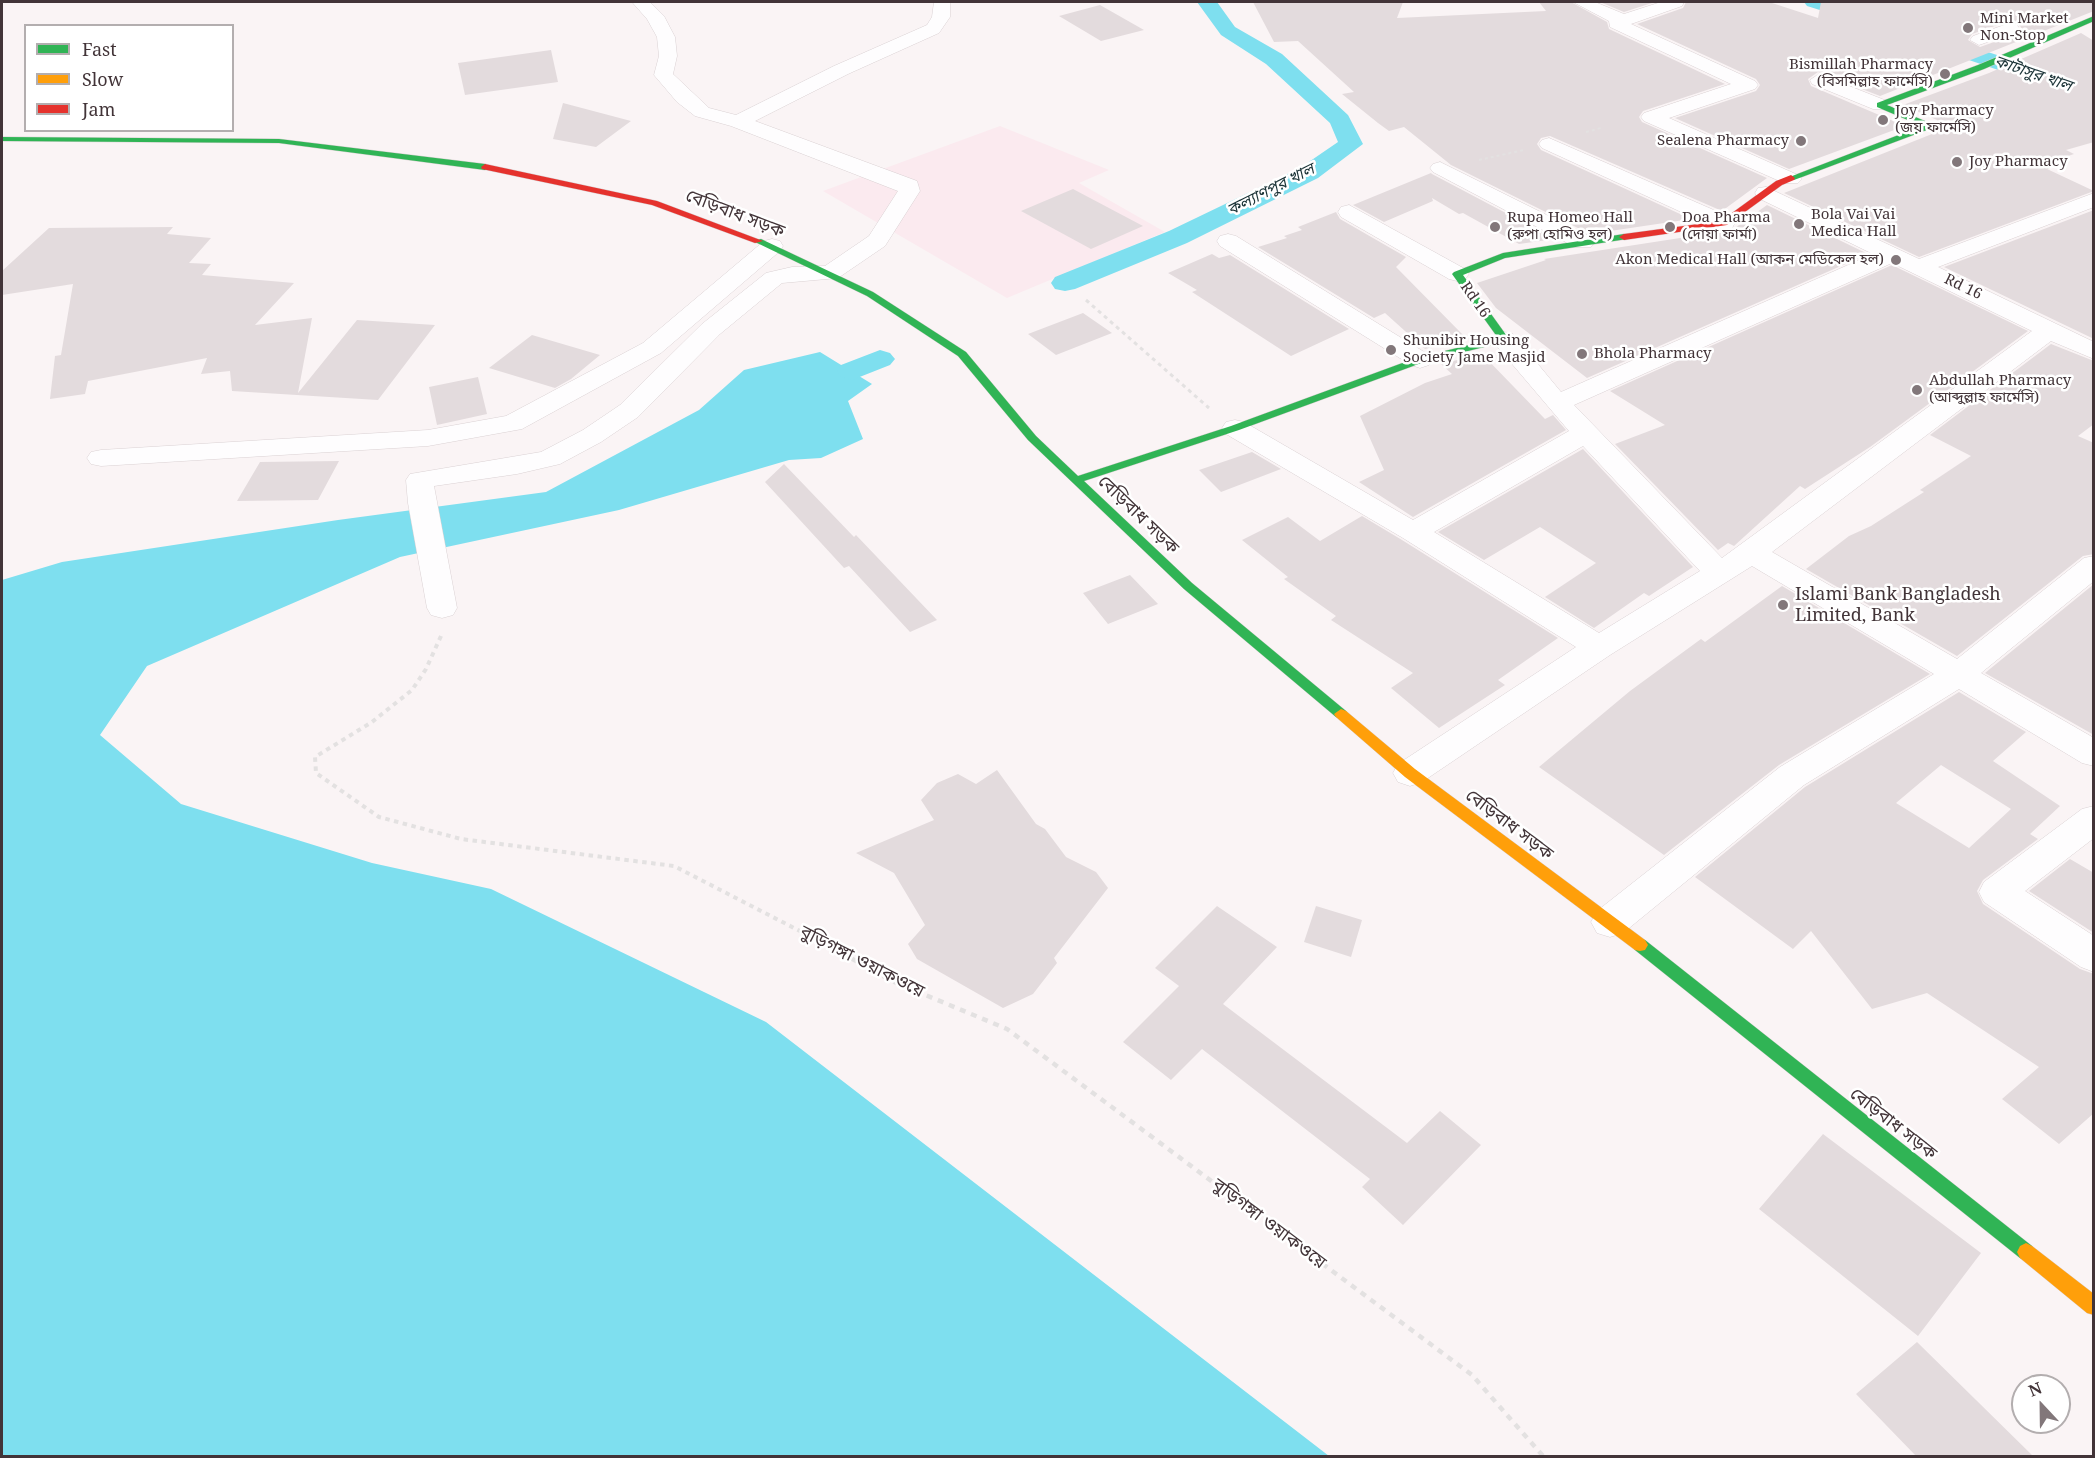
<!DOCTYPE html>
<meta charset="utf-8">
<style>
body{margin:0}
#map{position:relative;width:2095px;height:1458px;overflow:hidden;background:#faf4f5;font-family:"Noto Serif",serif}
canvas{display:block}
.frame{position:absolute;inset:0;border:3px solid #423438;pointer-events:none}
.legend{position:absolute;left:24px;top:24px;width:210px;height:108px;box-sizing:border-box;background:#fff;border:2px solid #b3aeaf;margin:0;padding:8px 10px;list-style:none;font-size:18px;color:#423438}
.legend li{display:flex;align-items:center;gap:12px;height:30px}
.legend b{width:30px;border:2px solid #b3aeaf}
.north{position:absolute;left:2011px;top:1374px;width:60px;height:60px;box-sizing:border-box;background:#fff;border:2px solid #b3aeaf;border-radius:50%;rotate:338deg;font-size:16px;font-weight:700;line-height:24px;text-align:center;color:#423438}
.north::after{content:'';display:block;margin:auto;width:21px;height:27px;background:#82777a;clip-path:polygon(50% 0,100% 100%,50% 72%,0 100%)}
</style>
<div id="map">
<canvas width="2095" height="1458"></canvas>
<div class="frame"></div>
<ul class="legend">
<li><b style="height:8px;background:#30b455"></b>Fast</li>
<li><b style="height:8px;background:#ff9f0a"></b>Slow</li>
<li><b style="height:8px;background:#e5322d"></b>Jam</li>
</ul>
<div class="north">N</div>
</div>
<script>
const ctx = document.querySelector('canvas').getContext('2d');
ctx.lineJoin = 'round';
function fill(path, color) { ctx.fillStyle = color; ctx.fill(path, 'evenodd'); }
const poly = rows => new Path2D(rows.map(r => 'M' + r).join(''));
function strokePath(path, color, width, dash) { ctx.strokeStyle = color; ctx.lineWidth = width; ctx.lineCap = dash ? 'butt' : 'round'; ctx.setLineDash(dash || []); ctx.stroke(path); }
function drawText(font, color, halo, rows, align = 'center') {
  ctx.font = font + ' "Noto Serif","Noto Sans Bengali",serif'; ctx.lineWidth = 5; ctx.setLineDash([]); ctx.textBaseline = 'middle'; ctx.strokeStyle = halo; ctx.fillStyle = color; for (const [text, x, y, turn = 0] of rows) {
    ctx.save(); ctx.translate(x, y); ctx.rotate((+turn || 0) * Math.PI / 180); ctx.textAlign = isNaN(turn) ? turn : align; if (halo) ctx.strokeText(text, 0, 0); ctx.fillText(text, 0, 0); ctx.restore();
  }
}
fill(poly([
 [1000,126,1109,170,1079,183,1165,232,1007,298,823,191]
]), '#fbeaef');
fill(poly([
 [820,352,872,384,848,401,863,439,821,458,789,460,619,510,400,557,147,666,100,735,181,804,372,863,491,889,766,1022,1329,1456,2,1456,2,580,62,562,338,520,546,492,699,410,744,370]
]), '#7edfef');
fill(poly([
 [1197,2,1217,2,1235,27,1282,54,1348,115,1363,144,1318,178,1187,243,1075,289,1065,291,1055,289,1051,283,1055,277,1169,231,1300,168,1338,142,1330,123,1266,64,1221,35,1197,2],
 [1804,2,1833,2,1878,16,1881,20,1878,24,1871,26,1807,6,1804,2],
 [1930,33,2067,78,2070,83,2067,88,2059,90,2051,88,1922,44,1919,39,1922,34,1930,33],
 [880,350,890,353,895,359,890,365,852,380,841,377,837,371,841,365,880,350]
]), '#7edfef');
fill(poly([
 [1253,2,1403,2,1397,18,1546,11,1539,2,1571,2,1607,22,1609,29,1725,84,1643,111,1639,117,1642,122,1767,178,1722,211,1550,136,1541,138,1537,144,1541,150,1691,219,1590,234,1451,165,1404,127,1389,131,1378,123,1342,94,1354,92,1298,41,1274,42],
 [1600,2,1655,2,1624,12],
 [1686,2,1769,2,1818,18,1821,2,2094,2,2094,11,1880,96,1818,72,1808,79,1811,86,1905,126,1789,169,1675,118,1756,91,1760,85,1756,79,1637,24,1683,8],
 [2009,21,2016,22,2021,27,2017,34,1980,47,1968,40,1972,34],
 [1100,5,1144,30,1101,41,1059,16],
 [2081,33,2094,41,2094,142,2066,150,2074,154,2056,160,2064,163,2047,169,2094,191,1919,257,1784,193,1937,132,1941,127,1937,120,1903,105,1989,73],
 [551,50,558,82,465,95,458,63],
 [563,103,631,121,596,147,553,139],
 [1431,173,1432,174,1555,239,1519,244,1463,213,1459,214,1432,198,1433,201,1384,222,1353,205],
 [1073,189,1143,226,1091,249,1021,211],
 [1767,205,1868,254,1587,378,1496,308,1477,283,1546,260,1544,259,1732,230],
 [2094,210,2094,339,1944,267],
 [1336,212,1340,219,1406,257,1396,267,1466,338,1425,349,1385,313,1374,318,1258,247,1287,238,1284,236,1302,230,1298,227],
 [173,227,167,234,211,238,189,263,211,264,202,275,294,283,255,325,312,318,298,393,357,320,435,325,378,400,232,391,230,371,201,374,207,358,88,381,85,394,50,399,55,356,61,355,73,284,2,295,2,271,49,228],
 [1212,254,1219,258,1230,255,1349,329,1291,356,1192,292,1197,290,1168,273],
 [1892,265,2028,331,1870,447,1805,489,1800,486,1734,546,1728,543,1718,550,1615,444,1665,425,1610,391],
 [1083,313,1112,333,1056,355,1028,334],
 [532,335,600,355,571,379,555,388,489,368],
 [2051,344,2094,361,2094,424,2078,436,2094,443,2094,554,2083,556,1957,656,1806,569,1849,536,1871,526,1924,492,1920,490,1971,456,1930,435],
 [1482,354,1545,419,1553,415,1566,430,1413,517,1359,482,1384,470,1360,416,1425,383,1452,374,1441,364],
 [478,377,487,414,437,425,429,387],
 [1583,449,1693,567,1649,596,1644,593,1594,628,1545,597,1596,563,1540,527,1484,560,1438,532],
 [1252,452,1281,469,1221,492,1199,470],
 [339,461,318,500,237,501,260,462],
 [784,464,854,537,856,535,937,620,910,632,849,566,844,568,765,482],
 [1362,516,1402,540,1558,638,1498,680,1505,685,1439,728,1391,688,1413,673,1331,620,1336,616,1284,579,1288,577,1242,540,1288,517,1320,541],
 [1130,575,1158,604,1108,624,1083,593],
 [2094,584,2094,735,1985,673],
 [1782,586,1930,674,1779,765,1664,855,1539,767,1630,691,1701,639,1705,642],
 [1959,692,2026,732,1993,761,2060,806,2030,834,2038,839,1983,880,1977,891,1983,904,2080,969,2094,974,2094,1113,2059,1144,2002,1099,2039,1067,1927,993,1872,1009,1811,931,1793,949,1695,877,1805,787],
 [1941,765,2011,809,1969,848,1896,803],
 [997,770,1036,824,1045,829,1066,857,1096,872,1108,888,1054,958,1057,963,1033,994,1003,1008,917,959,908,944,925,925,894,873,856,853,934,820,921,800,937,783,958,774,976,784],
 [2070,859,2094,873,2094,933,2029,891],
 [1217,906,1277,947,1223,1004,1407,1143,1440,1111,1481,1145,1403,1225,1362,1187,1370,1179,1202,1049,1171,1080,1123,1042,1179,986,1155,968],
 [1316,906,1362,920,1351,957,1304,942],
 [1823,1134,1981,1253,1918,1336,1759,1209],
 [1917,1342,2033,1456,1916,1456,1856,1394]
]), '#e3dbdd');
const street = poly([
 [632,2,650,2,664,16,675,37,677,56,673,74,709,108,736,115,834,66,927,25,932,17,934,2,950,2,950,17,939,33,848,74,755,121,917,181,920,191,885,246,838,278,782,283,720,334,638,417,601,442,560,464,517,474,434,486,457,608,453,615,442,618,431,615,427,608,408,503,406,480,410,474,541,452,583,430,620,405,702,324,766,273,792,267,825,266,869,236,898,191,731,126,695,116,677,102,654,75,659,56,657,37,647,19,632,2],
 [1573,2,1595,2,1624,14,1661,2,1684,2,1682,6,1631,24,1755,81,1758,85,1755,89,1669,118,1798,175,1802,179,1798,183,1784,183,1644,121,1641,117,1644,113,1731,84,1610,27,1609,21,1573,2],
 [2010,23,2016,24,2019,28,2016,32,1979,45,1970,40,1973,36,2010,23],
 [1819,74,1887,101,1890,105,1887,109,1873,109,1812,84,1810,80,1819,74],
 [1549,138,1732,218,1735,223,1732,228,1716,228,1542,148,1539,144,1542,140,1549,138],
 [1440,162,1591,237,1594,242,1591,247,1575,247,1433,172,1430,168,1433,164,1440,162],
 [1766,187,1919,259,2094,193,2094,207,1938,267,2094,342,2094,359,2051,341,1772,552,1957,659,2084,558,2094,556,2094,581,1981,673,2094,738,2094,766,2082,763,1959,689,1804,785,1623,933,1610,937,1597,933,1591,922,1597,911,1780,767,1934,674,1752,566,1610,655,1422,782,1410,786,1398,782,1393,773,1398,764,1576,647,1403,538,1226,434,1222,428,1226,422,1235,420,1244,422,1413,520,1569,431,1495,344,1492,339,1495,334,1504,332,1513,334,1561,392,1873,254,1758,198,1755,193,1758,188,1766,187],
 [1892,263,2032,331,1722,558,1574,405,1892,263],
 [1583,446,1700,571,1599,633,1434,532,1583,446],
 [1349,205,1465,269,1469,274,1465,279,1457,281,1449,279,1341,217,1338,212,1341,207,1349,205],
 [1228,234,1236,236,1429,355,1433,360,1429,365,1420,368,1411,365,1220,246,1217,241,1220,236,1228,234],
 [772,239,780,241,783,246,780,251,661,353,522,429,428,446,101,466,91,464,87,458,91,452,101,450,428,430,506,416,643,343,764,241,772,239],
 [2094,806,2094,838,2025,891,2094,936,2094,972,2081,967,1984,902,1979,892,1984,882,2082,809,2094,806]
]);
const fast = poly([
 [2094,16,2094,21,1984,69,1887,105,1932,124,1932,128,1794,180,1787,178,1922,126,1877,107,1877,103,1978,65,2094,16],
 [2,137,279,139,485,164,489,167,485,170,279,143,2,141,2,137],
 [1624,234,1629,237,1627,239,1505,258,1463,275,1509,339,1508,341,1424,362,1239,430,1084,481,1192,583,1346,711,1348,714,1341,719,1336,717,1184,589,1028,440,958,356,867,296,753,241,761,239,873,292,966,352,1036,436,1078,476,1231,426,1416,358,1498,338,1452,274,1454,272,1503,253,1624,234],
 [1640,939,1645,940,2032,1246,2035,1252,2032,1258,2026,1261,2020,1258,1635,950,1632,945,1635,940,1640,939]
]);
const slow = poly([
 [1341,709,1346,711,1415,769,1645,940,1648,945,1645,950,1640,951,1635,950,1405,777,1336,717,1334,714,1341,709],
 [2026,1243,2032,1246,2094,1294,2094,1315,2087,1313,2020,1258,2017,1252,2020,1246,2026,1243]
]);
const jam = poly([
 [485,164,657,201,763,241,755,243,652,205,482,169,481,167,485,164],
 [1791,175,1795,178,1794,180,1782,185,1727,225,1624,240,1619,237,1624,234,1721,221,1776,181,1791,175]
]);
strokePath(street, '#dad1d3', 1);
strokePath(fast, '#dad1d3', 1);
strokePath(slow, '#dad1d3', 1);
strokePath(jam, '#dad1d3', 1);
strokePath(poly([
 [1586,132,1601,128],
 [1479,160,1524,150]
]), '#e3e1e1', 2, [3, 3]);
strokePath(poly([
 [1086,300,1209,408]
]), '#e3e1e1', 3, [4, 4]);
strokePath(poly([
 [441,636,426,669,412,690,372,722,315,757,316,773,379,817,461,839,674,866,823,943]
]), '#e3e1e1', 4, [4.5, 4.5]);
strokePath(poly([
 [820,941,892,981,1007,1029,1472,1375,1543,1456]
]), '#e3e1e1', 4.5, [6, 6]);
fill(street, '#fefdfe');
fill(fast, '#30b455');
fill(slow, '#ff9f0a');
fill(jam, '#e5322d');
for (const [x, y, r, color] of [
 [1968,28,6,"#82777a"],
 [1945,74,6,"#82777a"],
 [1883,120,6,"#82777a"],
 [1801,141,6,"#82777a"],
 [1957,162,6,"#82777a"],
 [1799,224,6,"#82777a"],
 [1495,227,6,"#82777a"],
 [1670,227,6,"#82777a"],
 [1896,260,6,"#82777a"],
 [1391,350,6,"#82777a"],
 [1582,354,6,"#82777a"],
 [1917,390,6,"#82777a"],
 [1783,605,6,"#82777a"]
]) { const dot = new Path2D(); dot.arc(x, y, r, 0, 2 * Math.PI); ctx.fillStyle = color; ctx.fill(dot); strokePath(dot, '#fff', 2); }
drawText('15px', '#423438', '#fff', [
 ["Mini Market",1980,19],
 ["Non-Stop",1980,36],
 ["Bismillah Pharmacy",1933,65,"right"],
 ["(বিসমিল্লাহ ফার্মেসি)",1933,82,"right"],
 ["Joy Pharmacy",1895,111],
 ["(জয় ফার্মেসি)",1895,128],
 ["Sealena Pharmacy",1789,141,"right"],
 ["Joy Pharmacy",1969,162],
 ["Bola Vai Vai",1811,215],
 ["Medica Hall",1811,232],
 ["Rupa Homeo Hall",1507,218],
 ["(রুপা হোমিও হল)",1507,235],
 ["Doa Pharma",1682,218],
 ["(দোয়া ফার্মা)",1682,235],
 ["Akon Medical Hall (আকন মেডিকেল হল)",1884,260,"right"],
 ["Shunibir Housing",1403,341],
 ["Society Jame Masjid",1403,358],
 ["Bhola Pharmacy",1594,354],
 ["Abdullah Pharmacy",1929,381],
 ["(আব্দুল্লাহ ফার্মেসি)",1929,398]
], 'left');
drawText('15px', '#423438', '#fff', [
 ["Rd 16",1963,287,26],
 ["Rd 16",1475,300,55]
]);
drawText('italic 16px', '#1a3236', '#fff', [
 ["কাটাসুর খাল",2033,74,19],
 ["কল্যাণপুর খাল",1271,190,-27]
]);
drawText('18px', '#423438', '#fff', [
 ["বেড়িবাধ সড়ক",735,214,21],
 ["বেড়িবাধ সড়ক",1138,515,44],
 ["বেড়িবাধ সড়ক",1509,825,37],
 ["বুড়িগঙ্গা ওয়াকওয়ে",862,962,27],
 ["বেড়িবাধ সড়ক",1893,1124,38],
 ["বুড়িগঙ্গা ওয়াকওয়ে",1269,1224,37]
]);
drawText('18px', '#423438', '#fff', [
 ["Islami Bank Bangladesh",1795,595],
 ["Limited, Bank",1795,616]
], 'left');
</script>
